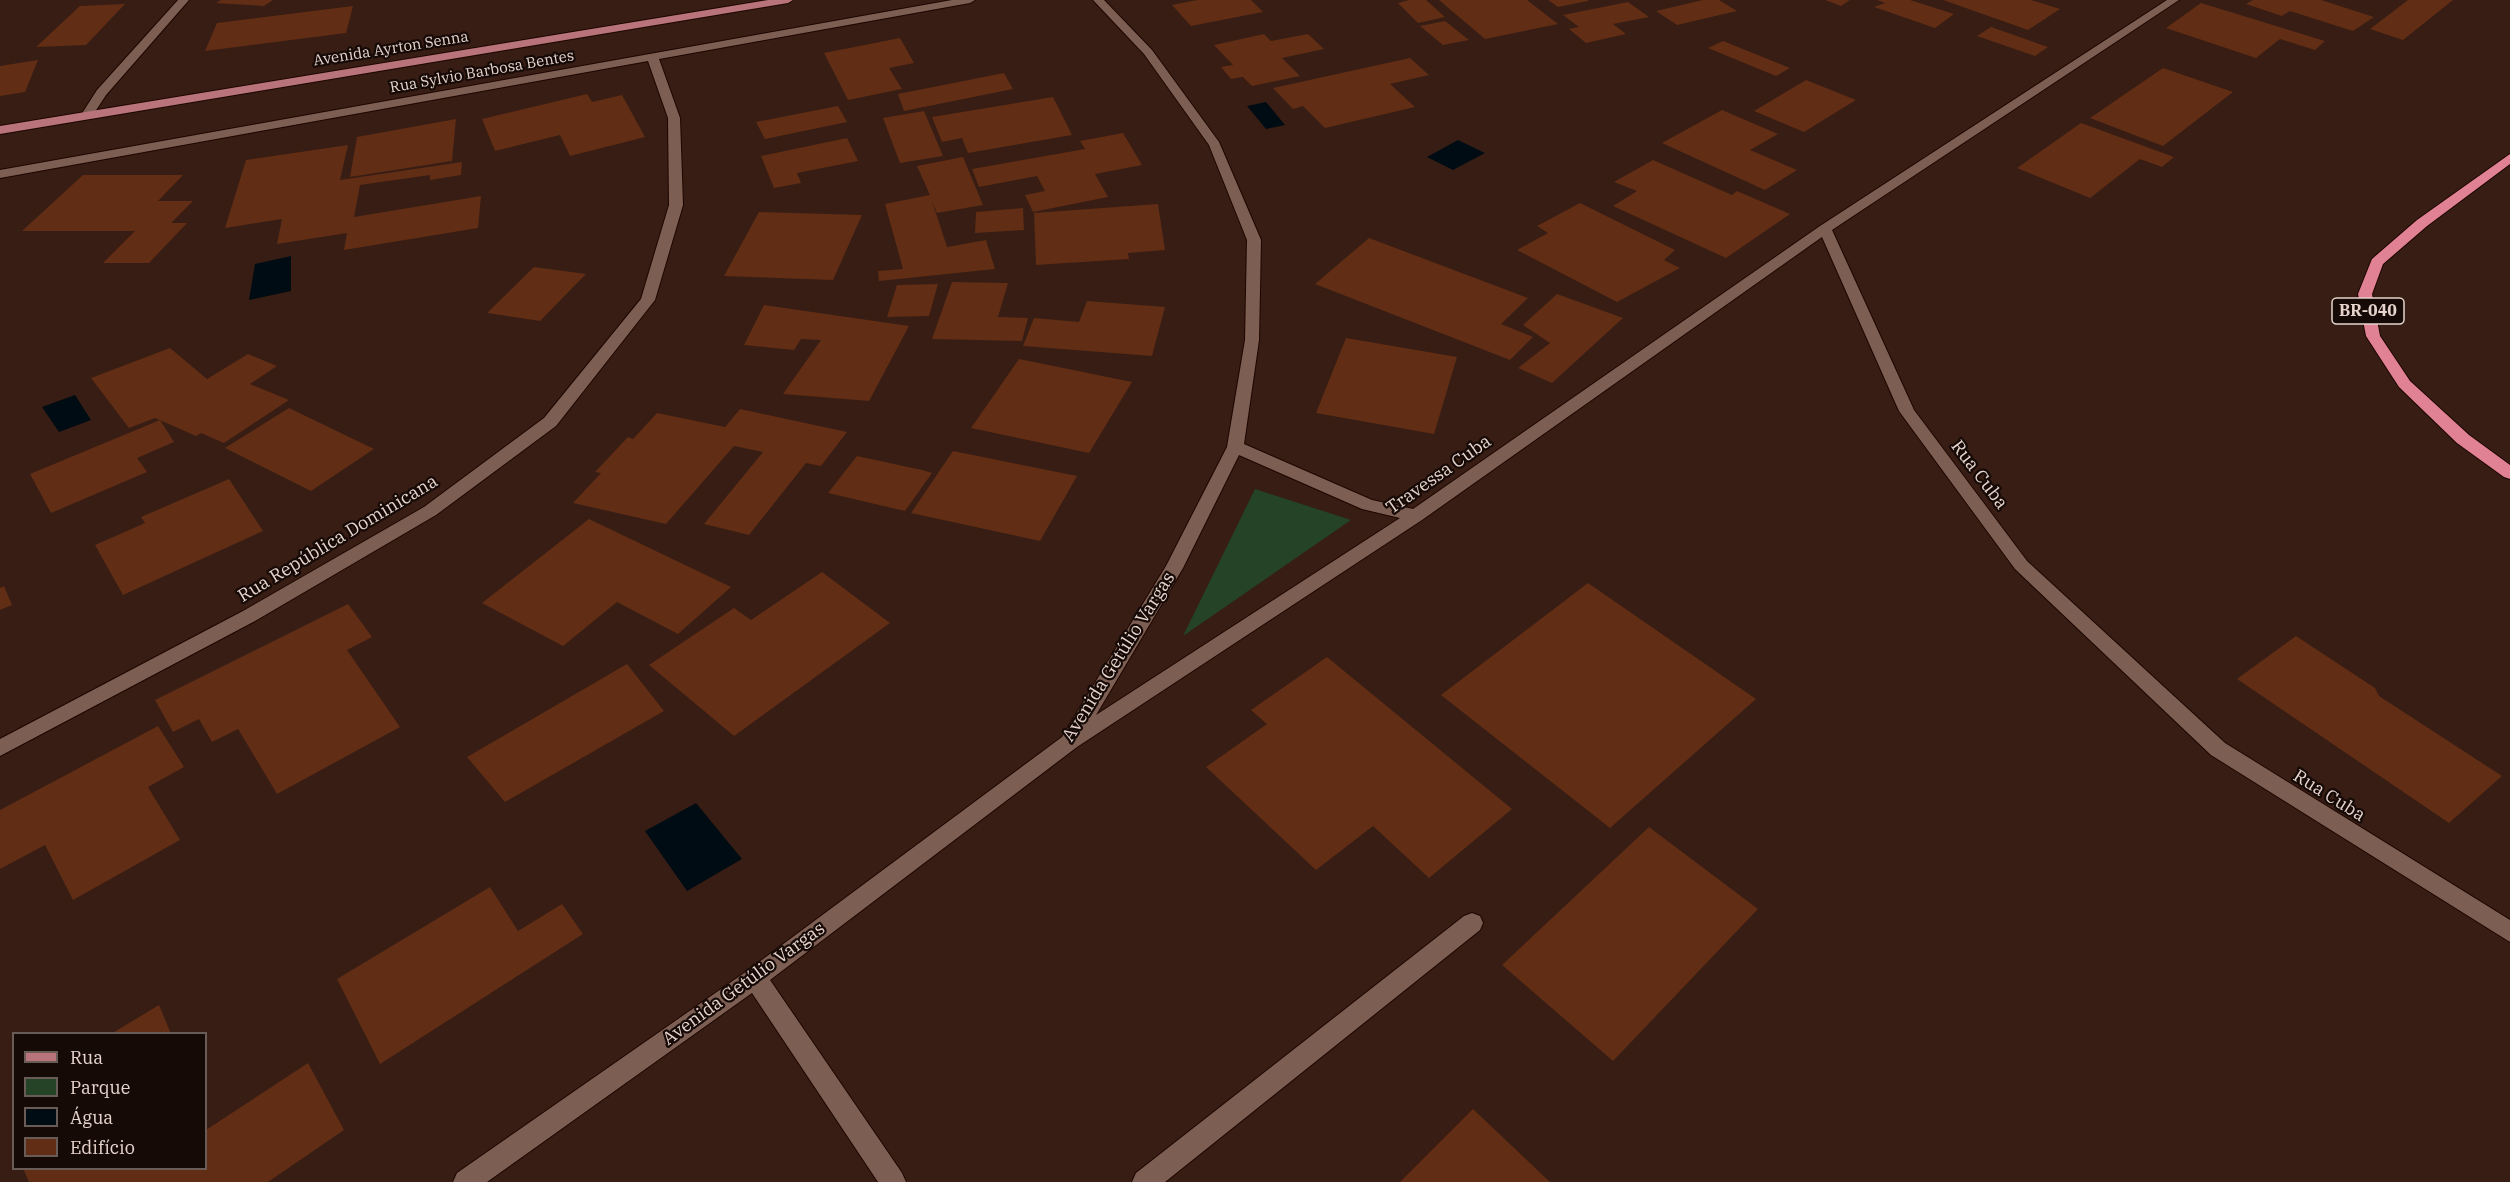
<!DOCTYPE html>
<meta charset="utf-8">
<style>
body{margin:0}
#map{position:relative;width:2510px;height:1182px;overflow:hidden;background:#371d13;font-family:"IBM Plex Serif",serif}
canvas{display:block}
.legend{position:absolute;left:12px;top:1032px;width:195px;height:138px;box-sizing:border-box;background:#160a07;border:2px solid #695b56;margin:0;padding:8px 10px;list-style:none;font-size:18px;color:#e6d4cd}
.legend li{display:flex;align-items:center;gap:12px;height:30px}
.legend b{width:30px;border:2px solid #695b56}
</style>
<div id="map">
<canvas width="2510" height="1182"></canvas>
<ul class="legend">
<li><b style="height:8px;background:#b8747a"></b>Rua</li>
<li><b style="height:16px;background:#254326"></b>Parque</li>
<li><b style="height:16px;background:#000c14"></b>Água</li>
<li><b style="height:16px;background:#612d15"></b>Edifício</li>
</ul>
</div>
<script>
const ctx = document.querySelector('canvas').getContext('2d');
ctx.lineJoin = 'round';
function fill(path, color) { ctx.fillStyle = color; ctx.fill(path, 'evenodd'); }
const poly = rows => new Path2D(rows.map(r => 'M' + r).join(''));
function strokePath(path, color, width, dash) { ctx.strokeStyle = color; ctx.lineWidth = width; ctx.lineCap = dash ? 'butt' : 'round'; ctx.setLineDash(dash || []); ctx.stroke(path); }
function drawText(font, color, halo, rows, align = 'center') {
  ctx.font = font + ' "IBM Plex Serif",serif'; ctx.lineWidth = 4.5; ctx.setLineDash([]); ctx.textBaseline = 'middle'; ctx.strokeStyle = halo; ctx.fillStyle = color; for (const [text, x, y, turn = 0] of rows) {
    ctx.save(); ctx.translate(x, y); ctx.rotate((+turn || 0) * Math.PI / 180); ctx.textAlign = isNaN(turn) ? turn : align; if (halo) ctx.strokeText(text, 0, 0); ctx.fillText(text, 0, 0); ctx.restore();
  }
}
fill(poly([
 [1255,489,1351,520,1183,636]
]), '#254326');
fill(poly([
 [1266,102,1285,125,1266,129,1247,106],
 [1458,140,1485,153,1453,170,1427,157],
 [291,256,291,291,249,300,255,264],
 [75,395,91,420,59,432,42,407],
 [696,803,742,859,687,891,645,831]
]), '#000c14');
fill(poly([
 [221,0,273,0,264,6,216,3],
 [1197,0,1251,0,1263,12,1191,26,1172,5],
 [1409,0,1426,0,1445,17,1418,23,1398,3],
 [1439,0,1527,0,1558,24,1485,39],
 [1548,0,1588,0,1588,1,1558,7],
 [1703,0,1719,0,1737,11,1677,25,1656,11],
 [1825,0,1850,0,1841,6],
 [1877,0,1910,0,1954,14,1935,28,1874,7,1885,3],
 [1943,0,2031,0,2060,9,2028,30],
 [2253,0,2321,0,2374,17,2353,31,2290,11,2282,16,2246,4],
 [2408,0,2453,0,2403,40,2370,29],
 [1628,2,1649,17,1613,24,1626,34,1586,43,1569,29,1579,27,1563,15],
 [2201,3,2325,41,2315,50,2280,39,2256,58,2166,28],
 [125,4,86,45,36,47,80,6],
 [353,6,346,33,205,51,217,23],
 [1445,21,1469,40,1443,45,1420,26],
 [1991,27,2048,47,2035,56,1977,36],
 [1264,34,1271,41,1308,34,1324,49,1282,58,1300,76,1252,86,1243,77,1231,79,1221,67,1233,65,1214,45],
 [900,38,914,63,889,68,902,89,848,100,824,53],
 [1723,41,1790,68,1776,76,1708,48],
 [1410,58,1429,75,1390,84,1415,107,1325,128,1303,106,1293,109,1273,88],
 [38,60,25,92,0,96,0,66],
 [2163,68,2233,92,2163,146,2090,118],
 [1004,73,1013,89,904,111,898,94],
 [1806,80,1856,100,1804,132,1754,111],
 [587,94,592,102,622,95,645,137,570,156,560,135,495,151,482,119],
 [1053,97,1072,135,968,153,962,138,942,142,932,117],
 [838,106,847,122,765,139,756,122],
 [1722,110,1778,134,1750,150,1797,170,1765,190,1662,143],
 [924,111,943,156,900,163,883,118],
 [456,119,452,161,350,177,357,137],
 [2081,123,2174,157,2162,167,2140,159,2090,198,2017,168],
 [1123,133,1142,165,1095,174,1108,197,1033,212,1025,195,1045,191,1037,176,979,187,972,169,1085,149,1080,141],
 [847,138,858,161,797,173,801,183,774,188,761,156],
 [348,145,340,180,462,162,461,175,430,180,430,175,360,185,354,217,481,196,478,228,344,250,347,233,277,244,282,219,225,228,246,160],
 [963,157,983,205,937,213,932,201,947,247,986,240,995,269,879,281,878,271,903,269,885,204,930,195,917,166],
 [1653,160,1732,195,1737,191,1790,214,1726,258,1613,206,1637,191,1614,182],
 [83,175,183,175,158,201,193,201,171,223,187,223,149,263,103,263,135,231,22,231],
 [1580,203,1675,250,1664,260,1680,268,1617,302,1517,250,1548,233,1537,226],
 [1158,204,1165,250,1128,253,1129,259,1036,265,1034,213],
 [1023,208,1024,230,975,233,976,212],
 [759,212,862,215,833,280,724,276],
 [1369,238,1528,298,1501,324,1533,337,1510,360,1315,284],
 [534,267,586,274,540,321,487,313],
 [952,282,1008,283,998,317,1028,318,1022,341,932,339],
 [938,284,929,316,887,317,897,285],
 [1557,294,1623,318,1552,383,1518,368,1550,343,1523,325],
 [1087,301,1165,307,1152,356,1023,346,1034,318,1079,322],
 [764,305,909,326,869,401,783,394,821,340,801,339,794,350,744,345],
 [1346,338,1457,357,1434,434,1316,413],
 [170,348,207,379,248,354,277,366,250,384,289,400,224,443,201,433,196,436,155,418,129,428,91,378],
 [1019,359,1132,382,1089,453,971,428],
 [289,408,374,449,311,491,225,448],
 [740,409,847,432,821,466,806,463,749,535,704,524,763,452,734,446,666,524,573,503,601,473,595,472,628,437,633,439,657,413,725,427],
 [160,420,174,442,137,458,147,472,51,513,30,474],
 [953,451,1077,476,1040,541,911,513],
 [857,456,922,470,932,473,905,511,828,493],
 [229,479,263,531,123,595,95,545,145,523,141,517],
 [589,519,731,587,678,634,617,602,563,646,482,603],
 [822,572,890,623,734,736,649,665,734,608,751,620],
 [1588,583,1756,699,1610,828,1441,695],
 [4,586,12,605,0,610,0,588],
 [348,604,372,637,347,650,400,727,277,794,238,729,212,742,199,719,173,732,155,700],
 [2296,636,2375,688,2379,696,2502,776,2449,823,2237,679],
 [1327,657,1512,809,1429,878,1373,826,1316,870,1206,767,1267,724,1251,710],
 [627,664,664,711,505,802,467,757],
 [158,726,184,767,148,787,180,840,73,900,45,845,0,869,0,810],
 [1649,827,1758,909,1613,1061,1502,965],
 [490,887,518,931,562,904,583,934,380,1064,337,979],
 [159,1005,171,1034,111,1034],
 [308,1063,344,1130,268,1182,29,1182,23,1168,206,1168,206,1130],
 [1473,1109,1550,1182,1400,1182]
]), '#612d15');
const minor = poly([
 [178,0,189,0,106,95,91,118,83,118,81,115,97,90,178,0],
 [952,0,975,0,970,3,659,59,680,118,683,205,655,300,556,426,436,515,255,621,0,756,0,739,243,611,424,507,544,418,641,299,669,205,668,118,648,61,0,178,0,170,952,0],
 [1093,0,1104,0,1152,50,1219,142,1261,240,1259,340,1244,444,1372,500,1413,509,1820,226,2167,0,2179,0,1832,230,1914,410,2027,561,2225,743,2510,920,2510,942,2211,755,2015,569,1899,411,1822,237,1422,520,1077,747,770,980,902,1173,906,1182,878,1182,752,993,487,1182,453,1182,457,1173,747,971,1062,737,1166,566,1227,447,1245,340,1247,240,1209,145,1144,54,1093,0],
 [1239,455,1362,509,1400,518,1096,715,1183,568,1239,455],
 [1472,913,1480,916,1483,923,1480,930,1165,1182,1132,1182,1136,1173,1464,916,1472,913]
]);
const major = poly([
 [768,0,793,0,788,3,0,134,0,126,768,0]
]);
const highway = poly([
 [2510,154,2510,164,2427,226,2383,264,2372,294,2380,336,2410,381,2469,435,2510,465,2510,479,2504,477,2457,443,2399,387,2366,336,2358,294,2372,259,2417,220,2510,154]
]);
strokePath(minor, '#1d0601', 2);
strokePath(major, '#1d0601', 2);
strokePath(highway, '#1d0601', 2);
fill(minor, '#7d5e53');
fill(major, '#b8747a');
fill(highway, '#e08294');
drawText('15px', '#e6d4cd', '#160a07', [
 ["Avenida Ayrton Senna",391,49,-9],
 ["Rua Sylvio Barbosa Bentes",482,72,-10]
]);
for (const [x, y, w] of [
 [2368,311,72]
]) { const box = new Path2D(); box.roundRect(x - w / 2, y - 13, w, 26, 4.5); ctx.fillStyle = '#160a07'; ctx.fill(box); strokePath(box, '#e6d4cd', 1.5); }
drawText('bold 16px', '#e6d4cd', null, [
 ["BR-040",2368,311]
]);
drawText('18px', '#e6d4cd', '#160a07', [
 ["Travessa Cuba",1439,475,-35],
 ["Rua Cuba",1979,475,53],
 ["Rua República Dominicana",338,539,-31],
 ["Avenida Getúlio Vargas",1119,657,-58],
 ["Rua Cuba",2329,796,32],
 ["Avenida Getúlio Vargas",744,984,-36]
]);
</script>
